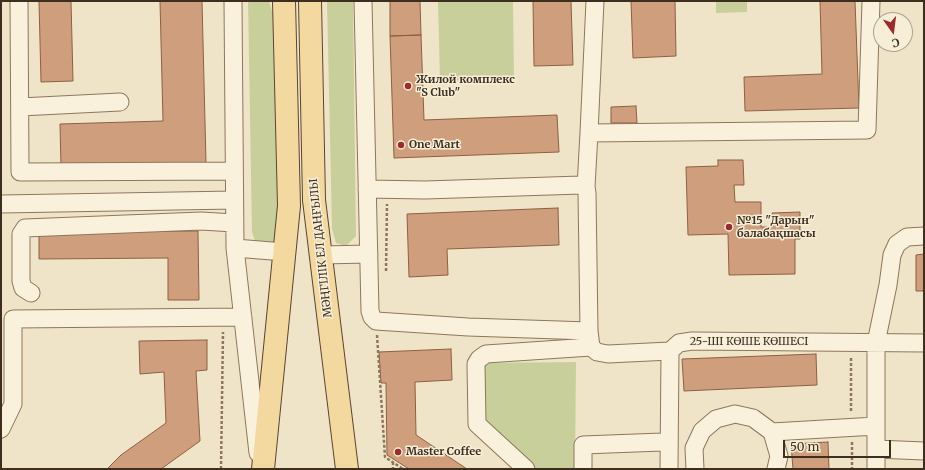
<!DOCTYPE html>
<meta charset="utf-8">
<style>
body{margin:0}
#map{position:relative;width:925px;height:470px;overflow:hidden;background:#f0e4c8;font-family:Merriweather,serif}
canvas{display:block}
.frame{position:absolute;inset:0;border:2px solid #3d2e20;pointer-events:none}
.north{position:absolute;left:873px;top:12px;width:40px;height:40px;box-sizing:border-box;background:#f7eed8;border:1px solid #ada18e;border-radius:50%;rotate:166deg;font-size:11px;font-weight:700;line-height:16px;text-align:center;color:#3d2e20}
.north::after{content:'';display:block;margin:auto;width:14px;height:18px;background:#9e2a2b;clip-path:polygon(50% 0,100% 100%,50% 72%,0 100%)}
.scale{position:absolute;left:783px;top:440px;width:108px;height:18px;box-sizing:border-box;border:2px solid #3d2e20;border-top:0;padding-left:5px;font-size:12px;line-height:14px;white-space:nowrap;color:#3d2e20;-webkit-text-stroke:3px #f7eed8;paint-order:stroke}
</style>
<div id="map">
<canvas width="925" height="470"></canvas>
<div class="frame"></div>
<div class="north">С</div>
<div class="scale">50 m</div>
</div>
<script>
const ctx = document.querySelector('canvas').getContext('2d');
ctx.lineJoin = 'round';
function fill(path, color) { ctx.fillStyle = color; ctx.fill(path, 'evenodd'); }
const poly = rows => new Path2D(rows.map(r => 'M' + r).join(''));
function strokePath(path, color, width, dash) { ctx.strokeStyle = color; ctx.lineWidth = width; ctx.lineCap = dash ? 'butt' : 'round'; ctx.setLineDash(dash || []); ctx.stroke(path); }
function drawText(font, color, halo, rows, align = 'center') {
  ctx.font = font + ' Merriweather,serif'; ctx.lineWidth = 3; ctx.setLineDash([]); ctx.textBaseline = 'middle'; ctx.strokeStyle = halo; ctx.fillStyle = color; for (const [text, x, y, turn = 0] of rows) {
    ctx.save(); ctx.translate(x, y); ctx.rotate((+turn || 0) * Math.PI / 180); ctx.textAlign = isNaN(turn) ? turn : align; if (halo) ctx.strokeText(text, 0, 0); ctx.fillText(text, 0, 0); ctx.restore();
  }
}
fill(poly([
 [248,1,269,1,277,28,281,232,273,245,256,244,252,232],
 [327,1,353,1,356,236,346,246,336,243,332,229],
 [438,1,513,1,514,79,440,81],
 [716,1,747,1,747,12,716,13],
 [576,362,575,469,537,469,484,423,481,363]
]), '#c9cf9b');
const building = poly([
 [39,1,71,1,73,81,41,82,39,1],
 [160,1,202,1,206,163,61,167,60,124,163,121,160,1],
 [390,1,420,1,421,35,390,36,390,1],
 [533,1,571,1,573,65,534,66,533,1],
 [631,1,675,1,676,56,633,58,631,1],
 [820,1,855,1,859,108,745,111,744,77,822,74,820,1],
 [421,35,424,120,557,115,559,152,394,158,390,36,421,35],
 [636,106,637,123,611,123,611,107,636,106],
 [718,160,743,160,744,185,734,185,735,202,761,202,761,227,773,227,772,213,800,212,800,239,795,239,795,274,729,275,728,234,688,235,686,167,718,166,718,160],
 [558,208,559,245,447,249,448,275,409,277,407,214,558,208],
 [198,231,199,300,168,300,168,258,39,259,39,232,198,231],
 [924,254,924,291,916,291,916,255,924,254],
 [207,340,207,370,196,371,200,441,161,469,107,469,121,455,166,423,164,372,140,374,139,341,207,340],
 [451,349,452,380,415,382,416,435,467,469,409,469,387,455,386,383,381,383,379,352,451,349],
 [816,354,817,385,684,391,682,359,816,354],
 [828,442,829,469,793,469,791,444,828,442]
]);
fill(building, '#cf9f7d');
strokePath(building, '#8d5f41', 1);
const minor = poly([
 [19,1,20,172,234,171],
 [233,1,235,248],
 [363,1,370,311,372,317,376,321,468,327,589,331,591,347,597,352,608,354,670,351],
 [20,107,120,102],
 [589,133,595,1],
 [586,187,589,133,867,130,871,1],
 [367,189,425,190,581,185,586,187,587,193,589,331],
 [1,204,234,200],
 [321,255,369,254],
 [31,293,23,288,21,281,21,234,25,228,201,221,234,223],
 [1,429,13,404,13,319,243,317],
 [772,432,876,426],
 [876,449,924,451],
 [258,453,235,248,284,252],
 [526,469,477,424,476,364,479,359,486,354,591,347],
 [583,469,583,445,662,442],
 [669,469,670,351,679,343,692,341,924,343],
 [695,469,694,448,702,431,716,419,735,414,753,418,772,432,779,456,776,469],
 [876,469,876,343,888,285,892,255,897,244,907,237,924,236]
]);
const major = poly([
 [310,1,314,200,347,469],
 [263,469,289,206,284,1]
]);
strokePath(minor, '#8d765c', 19);
strokePath(major, '#5b4430', 24);
strokePath(poly([
 [386,271,387,204],
 [377,335,385,457,403,469],
 [851,358,851,413],
 [852,442,852,469],
 [393,462,393,469],
 [221,469,223,332]
]), '#8d765c', 2.5, [3, 2]);
strokePath(minor, '#faf1dc', 17);
strokePath(major, '#f3d9a0', 22);
for (const [x, y, r, color] of [
 [408,86,4,"#9e2a2b"],
 [401,145,4,"#9e2a2b"],
 [729,227,4,"#9e2a2b"],
 [398,452,4,"#9e2a2b"]
]) { const dot = new Path2D(); dot.arc(x, y, r, 0, 2 * Math.PI); ctx.fillStyle = color; ctx.fill(dot); strokePath(dot, '#f7eed8', 1.5); }
drawText('bold 11px', '#3d2e20', '#f7eed8', [
 ["Жилой комплекс",416,80],
 ["\"S Club\"",416,93],
 ["One Mart",409,145],
 ["№15 \"Дарын\"",737,221],
 ["балабақшасы",737,234],
 ["Master Coffee",406,452]
], 'left');
drawText('11px', '#3d2e20', '#f7eed8', [
 ["МӘҢГІЛІК ЕЛ ДАҢҒЫЛЫ",321,248,-96],
 ["25-ШІ КӨШЕ КӨШЕСІ",749,342]
]);
</script>
